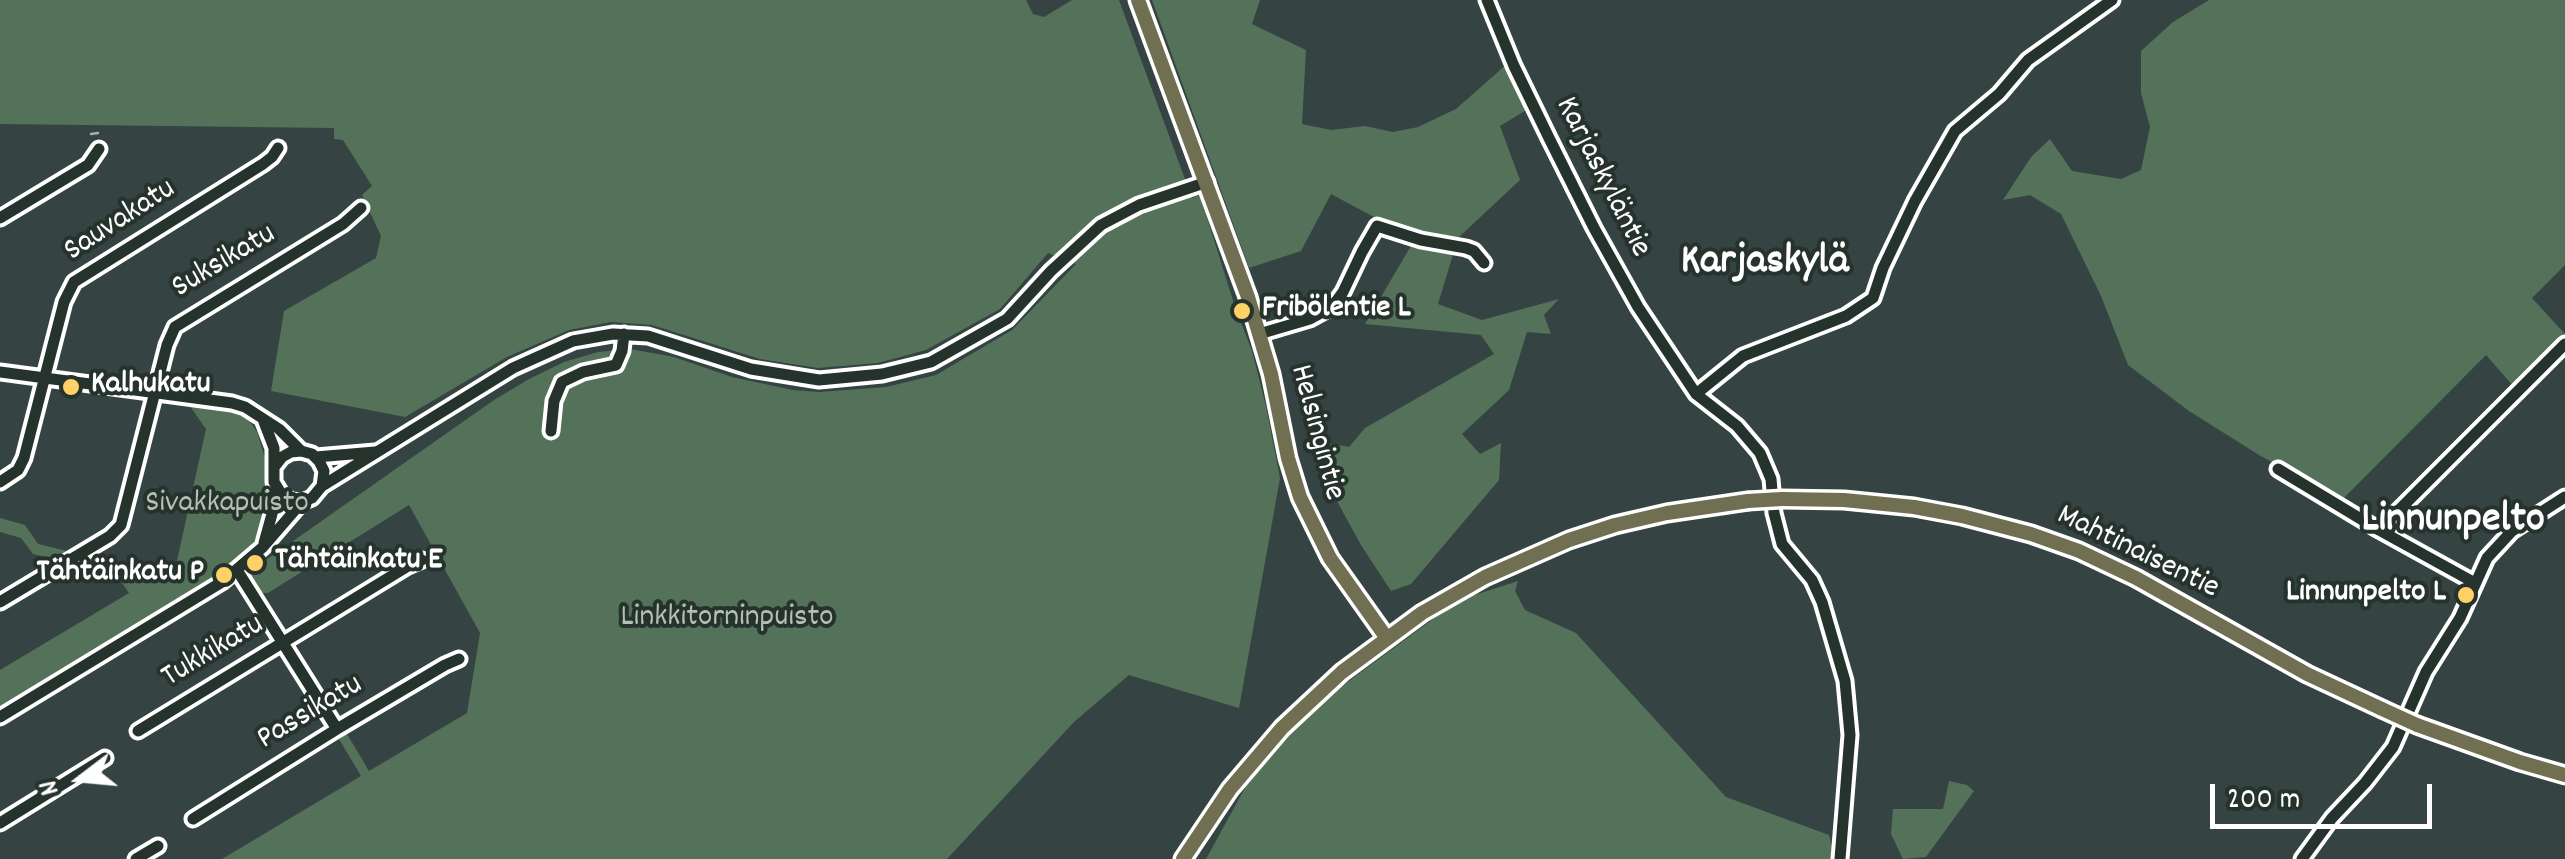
<!DOCTYPE html>
<meta charset="utf-8">
<style>
body{margin:0}
#map{position:relative;width:2565px;height:859px;overflow:hidden;background:#354342;font-family:Dekko,sans-serif}
canvas{display:block}
.north{position:absolute;left:30px;top:729px;width:100px;height:100px;-webkit-text-stroke:8px #26332d;paint-order:stroke;rotate:254deg;font-size:28px;font-weight:700;line-height:40px;text-align:center;color:#fff}
.north::after{content:'';display:block;margin:auto;width:35px;height:45px;background:#fff;clip-path:polygon(50% 0,100% 100%,50% 72%,0 100%)}
.scale{position:absolute;left:2210px;top:784px;width:222px;height:45px;box-sizing:border-box;border:5px solid #fff;border-top:0;padding-left:12px;font-size:30px;line-height:35px;white-space:nowrap;color:#fff;-webkit-text-stroke:8px #26332d;paint-order:stroke}
</style>
<div id="map">
<canvas width="2565" height="859"></canvas>
<div class="north">N</div>
<div class="scale">200 m</div>
</div>
<script>
const ctx = document.querySelector('canvas').getContext('2d');
ctx.lineJoin = 'round';
function fill(path, color) { ctx.fillStyle = color; ctx.fill(path, 'evenodd'); }
const poly = rows => new Path2D(rows.map(r => 'M' + r).join(''));
function strokePath(path, color, width, dash) { ctx.strokeStyle = color; ctx.lineWidth = width; ctx.lineCap = dash ? 'butt' : 'round'; ctx.setLineDash(dash || []); ctx.stroke(path); }
function drawText(font, color, halo, rows, align = 'center') {
  ctx.font = font + ' Dekko,sans-serif'; ctx.lineWidth = 8; ctx.setLineDash([]); ctx.textBaseline = 'middle'; ctx.strokeStyle = halo; ctx.fillStyle = color; for (const [text, x, y, turn = 0] of rows) {
    ctx.save(); ctx.translate(x, y); ctx.rotate((+turn || 0) * Math.PI / 180); ctx.textAlign = isNaN(turn) ? turn : align; if (halo) ctx.strokeText(text, 0, 0); ctx.fillText(text, 0, 0); ctx.restore();
  }
}
fill(poly([
 [0,0,1026,0,1033,14,1044,17,1072,0,1119,0,1192,198,1200,195,1236,310,1252,351,1266,406,1280,478,1239,708,1129,675,1074,722,947,859,222,859,361,776,336,734,344,729,369,771,467,713,480,633,409,505,268,593,258,593,246,574,494,400,529,379,564,362,598,352,630,349,674,357,732,377,793,390,820,392,886,387,936,375,1012,330,1076,264,1048,253,1000,309,926,350,878,363,818,368,760,359,652,325,611,322,569,330,507,357,405,417,271,391,284,311,376,258,381,236,362,195,372,186,343,140,334,139,334,128,0,124],
 [1152,0,1260,0,1252,24,1306,50,1302,124,1331,130,1365,126,1393,132,1418,127,1456,109,1508,63,1528,109,1500,126,1520,180,1458,238,1438,304,1482,320,1559,299,1544,315,1551,334,1527,332,1509,390,1462,434,1480,454,1501,443,1499,480,1411,584,1391,591,1361,545,1322,474,1316,441,1349,447,1365,428,1494,354,1481,335,1365,324,1415,239,1331,194,1301,251,1249,268],
 [2209,0,2565,0,2565,265,2532,298,2565,334,2565,337,2514,387,2486,355,2342,500,2259,455,2189,411,2128,365,2101,296,2061,214,2030,195,2003,200,2031,157,2050,139,2072,171,2121,179,2141,170,2150,127,2141,93,2141,51,2173,22],
 [187,402,230,407,245,414,257,432,265,458,267,500,262,521,254,542,226,573,0,710,0,670,129,593,116,574,33,554,21,538,0,532,0,518,25,525,38,544,162,574,176,565,206,429],
 [1518,581,1515,591,1525,610,1576,633,1726,797,1829,835,1835,859,1206,859,1252,775,1319,703,1459,600],
 [1949,781,1967,785,1974,791,1926,857,1903,859,1891,834,1893,809,1943,809]
]), '#54725a');
strokePath(poly([
 [91,134,98,133]
]), '#a4b0b6', 2.5);
const minor = poly([
 [1487,0,1514,66,1549,138,1594,228,1638,307,1696,394,1737,426,1760,453,1771,479,1774,513,1782,544,1812,580,1822,602,1845,681,1850,735,1840,859],
 [0,218,88,165,99,149],
 [1259,334,1310,319,1332,307,1343,292,1362,252,1377,226,1421,240,1466,248,1474,251,1484,263],
 [0,372,232,403,245,407,279,429,301,451],
 [1696,394,1743,356,1846,316,1873,298,1883,268,1915,201,1955,131,1999,94,2028,60,2112,0],
 [264,422,274,448,274,482,282,495,291,501,302,502,312,498,322,486,324,471,319,461,312,454,301,451,291,452,282,457,275,466],
 [551,431,554,401,562,382,583,372,616,365,622,351,624,334],
 [316,457,375,452],
 [2278,469,2379,530,2475,583],
 [0,482,18,470,24,458,64,302,74,282,263,164,272,157,278,148],
 [322,486,513,368,573,341,613,334,648,336,751,369,819,380,882,374,931,362,1007,319,1051,271,1101,225,1139,205,1207,182],
 [2379,530,2565,344],
 [264,543,272,514,276,488],
 [237,570,337,729],
 [0,602,110,536,121,525,167,345,175,327,343,224,361,208],
 [0,717,222,582,263,547,302,502],
 [138,731,408,566,422,560],
 [193,819,337,729,445,665,459,659],
 [0,823,105,758],
 [136,859,158,846],
 [2302,859,2332,818,2365,783,2393,747,2426,672,2460,618,2487,558,2512,531,2565,497]
]);
const major = poly([
 [1138,0,1248,297,1271,374,1288,458,1300,497,1330,558,1386,637],
 [1782,499,1844,500,1914,507,1962,516,2031,534,2079,551,2136,578,2307,674,2382,709],
 [2417,725,2520,762,2565,775],
 [1183,859,1230,789,1282,728,1342,672,1422,613,1485,577,1569,540,1615,525,1667,513,1748,501]
]);
strokePath(minor, '#fff', 19);
strokePath(major, '#fff', 21);
strokePath(minor, '#26332d', 11);
strokePath(major, '#706f52', 14);
const majorBridge = poly([
 [1748,501,1782,499],
 [2382,709,2417,725]
]);
strokePath(majorBridge, '#fff', 21, []);
strokePath(majorBridge, '#706f52', 14);
for (const [x, y, r, color] of [
 [1242,311,10,"#ffd166"],
 [71,387,10,"#ffd166"],
 [255,563,10,"#ffd166"],
 [224,575,10,"#ffd166"],
 [2466,595,10,"#ffd166"]
]) { const dot = new Path2D(); dot.arc(x, y, r, 0, 2 * Math.PI); ctx.fillStyle = color; ctx.fill(dot); strokePath(dot, '#26332d', 4); }
drawText('32px', '#fff', '#26332d', [
 ["Karjaskyläntie",1601,178,63],
 ["Sauvakatu",121,222,-33],
 ["Suksikatu",225,263,-31],
 ["Helsingintie",1315,433,75],
 ["Mahtinaisentie",2137,554,26],
 ["Tukkikatu",214,653,-31],
 ["Passikatu",311,714,-31]
]);
drawText('bold 32px', '#fff', '#26332d', [
 ["Fribölentie L",1262,311],
 ["Kalhukatu",91,387],
 ["Tähtäinkatu E",275,563],
 ["Tähtäinkatu P",204,575,"right"],
 ["Linnunpelto L",2446,595,"right"]
], 'left');
drawText('32px', '#b2c0b5', '#26332d', [
 ["Sivakkapuisto",227,506],
 ["Linkkitorninpuisto",727,620]
]);
drawText('bold 42px', '#fff', '#26332d', [
 ["Karjaskylä",1765,265],
 ["Linnunpelto",2453,523]
]);
</script>
